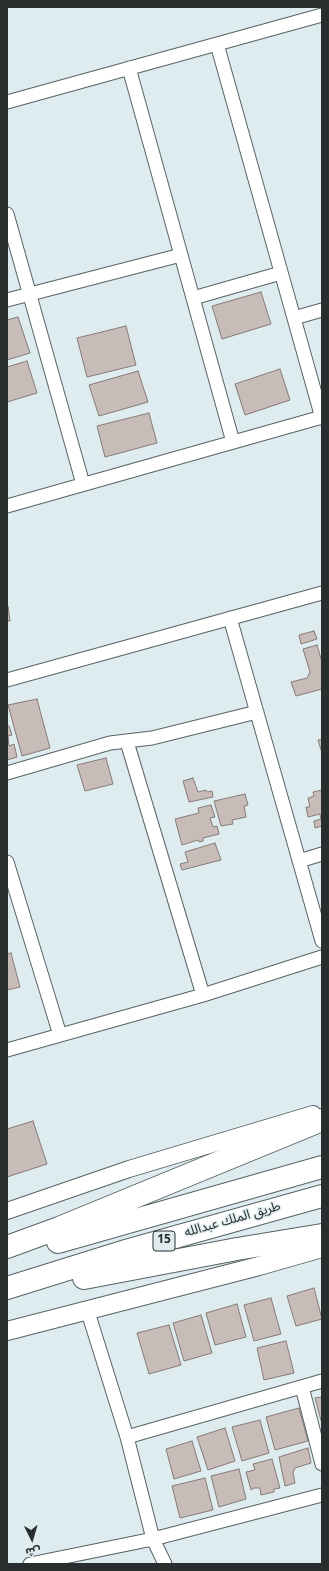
<!DOCTYPE html>
<meta charset="utf-8">
<style>
body{margin:0}
#map{position:relative;width:329px;height:1571px;overflow:hidden;background:#dfecef;font-family:Georgia,"Noto Sans Arabic",serif}
canvas{display:block}
.frame{position:absolute;inset:0;border:8px solid #282d2e;pointer-events:none}
.north{position:absolute;left:12px;top:1519px;width:40px;height:40px;-webkit-text-stroke:3px #dfecef;paint-order:stroke;rotate:175deg;font-size:11px;font-weight:700;line-height:16px;text-align:center;color:#282d2e}
.north::after{content:'';display:block;margin:auto;width:14px;height:18px;background:#282d2e;clip-path:polygon(50% 0,100% 100%,50% 72%,0 100%)}
</style>
<div id="map">
<canvas width="329" height="1571"></canvas>
<div class="frame"></div>
<div class="north">ش</div>
</div>
<script>
const ctx = document.querySelector('canvas').getContext('2d');
ctx.lineJoin = 'round';
function fill(path, color) { ctx.fillStyle = color; ctx.fill(path, 'evenodd'); }
const poly = rows => new Path2D(rows.map(r => 'M' + r).join(''));
function strokePath(path, color, width, dash) { ctx.strokeStyle = color; ctx.lineWidth = width; ctx.lineCap = dash ? 'butt' : 'round'; ctx.setLineDash(dash || []); ctx.stroke(path); }
function drawText(font, color, halo, rows, align = 'center') {
  ctx.font = font + ' Georgia,"Noto Sans Arabic",serif'; ctx.lineWidth = 3; ctx.setLineDash([]); ctx.textBaseline = 'middle'; ctx.strokeStyle = halo; ctx.fillStyle = color; for (const [text, x, y, turn = 0] of rows) {
    ctx.save(); ctx.translate(x, y); ctx.rotate((+turn || 0) * Math.PI / 180); ctx.textAlign = isNaN(turn) ? turn : align; if (halo) ctx.strokeText(text, 0, 0); ctx.fillText(text, 0, 0); ctx.restore();
  }
}
const building = poly([
 [261,292,271,324,222,339,212,306,261,292],
 [18,317,30,353,7,360,7,320,18,317],
 [126,326,136,365,87,377,77,338,126,326],
 [27,361,37,393,7,402,7,367,27,361],
 [280,369,290,400,245,415,235,384,280,369],
 [138,371,148,402,99,416,89,385,138,371],
 [149,413,157,443,105,457,97,426,149,413],
 [7,606,8,606,10,621,7,621,7,606],
 [314,631,317,639,301,644,299,635,314,631],
 [317,645,322,662,322,689,296,696,291,682,307,678,310,672,303,649,317,645],
 [37,699,50,748,22,756,8,705,37,699],
 [7,726,9,726,12,735,8,736,9,746,14,744,17,757,7,760,7,726],
 [322,739,322,753,318,740,322,739],
 [106,758,113,784,85,791,77,765,106,758],
 [193,778,198,792,206,790,207,792,212,791,213,797,189,802,183,781,193,778],
 [322,790,322,826,315,828,314,821,321,819,320,814,308,817,306,807,310,807,308,798,314,796,313,792,322,790],
 [245,794,248,805,244,806,246,817,232,820,233,824,221,826,214,801,245,794],
 [211,805,215,817,210,818,213,827,217,826,219,834,203,838,203,841,199,842,198,840,182,845,175,819,199,813,198,808,211,805],
 [215,843,221,860,182,870,180,864,188,862,185,852,215,843],
 [11,953,20,987,7,990,7,954,11,953],
 [33,1121,47,1164,7,1177,7,1129,33,1121],
 [314,1288,322,1319,296,1326,287,1296,314,1288],
 [271,1298,281,1334,254,1341,244,1305,271,1298],
 [237,1304,246,1337,215,1345,206,1313,237,1304],
 [201,1315,212,1353,184,1361,173,1323,201,1315],
 [169,1325,181,1365,149,1374,137,1333,169,1325],
 [286,1341,294,1373,264,1380,257,1348,286,1341],
 [322,1397,322,1424,315,1398,322,1397],
 [299,1408,308,1441,275,1450,266,1417,299,1408],
 [260,1420,269,1453,242,1461,232,1427,260,1420],
 [225,1428,235,1461,208,1470,197,1437,225,1428],
 [192,1441,201,1471,174,1479,166,1449,192,1441],
 [308,1448,311,1463,295,1468,293,1473,295,1483,285,1486,279,1457,308,1448],
 [272,1459,280,1488,274,1489,274,1492,261,1495,260,1488,254,1488,251,1490,246,1472,255,1470,253,1464,272,1459],
 [239,1469,246,1499,219,1507,211,1476,239,1469],
 [205,1478,213,1510,180,1518,172,1486,205,1478]
]);
fill(building, '#c7bcb8');
strokePath(building, '#857a76', 1);
const minor = poly([
 [217,44,322,418],
 [129,68,233,442],
 [7,102,322,15],
 [7,214,83,484],
 [193,298,281,273],
 [7,300,181,255],
 [294,318,322,310],
 [7,506,322,417],
 [230,618,322,941],
 [7,680,322,593],
 [127,742,203,995],
 [7,773,110,743,152,738,257,712],
 [299,861,322,854],
 [7,862,60,1035],
 [7,1050,203,995,322,957],
 [87,1309,127,1437,322,1381],
 [302,1387,322,1464],
 [127,1437,153,1539,322,1495],
 [30,1564,153,1539,165,1564]
]);
const tertiary = poly([
 [7,1211,129,1169,313,1114]
]);
const secondary = poly([
 [7,1331,259,1266,322,1248]
]);
const motorway = poly([
 [58,1242,322,1167],
 [7,1247,59,1228,322,1120],
 [84,1278,237,1249,322,1235],
 [7,1288,129,1250,322,1196]
]);
strokePath(minor, '#576365', 15);
strokePath(tertiary, '#576365', 18);
strokePath(secondary, '#576365', 20);
strokePath(motorway, '#576365', 24);
strokePath(minor, '#fff', 13);
strokePath(tertiary, '#fff', 16);
strokePath(secondary, '#fff', 18);
strokePath(motorway, '#fff', 22);
for (const [x, y, w] of [
 [164,1241,22]
]) { const box = new Path2D(); box.roundRect(x - w / 2, y - 10, w, 20, 3); ctx.fillStyle = '#dfecef'; ctx.fill(box); strokePath(box, '#282d2e', 1); }
drawText('bold 12px', '#282d2e', null, [
 ["15",164,1241]
]);
drawText('13px', '#282d2e', '#dfecef', [
 ["طريق الملك عبدالله",233,1221,-16]
]);
</script>
